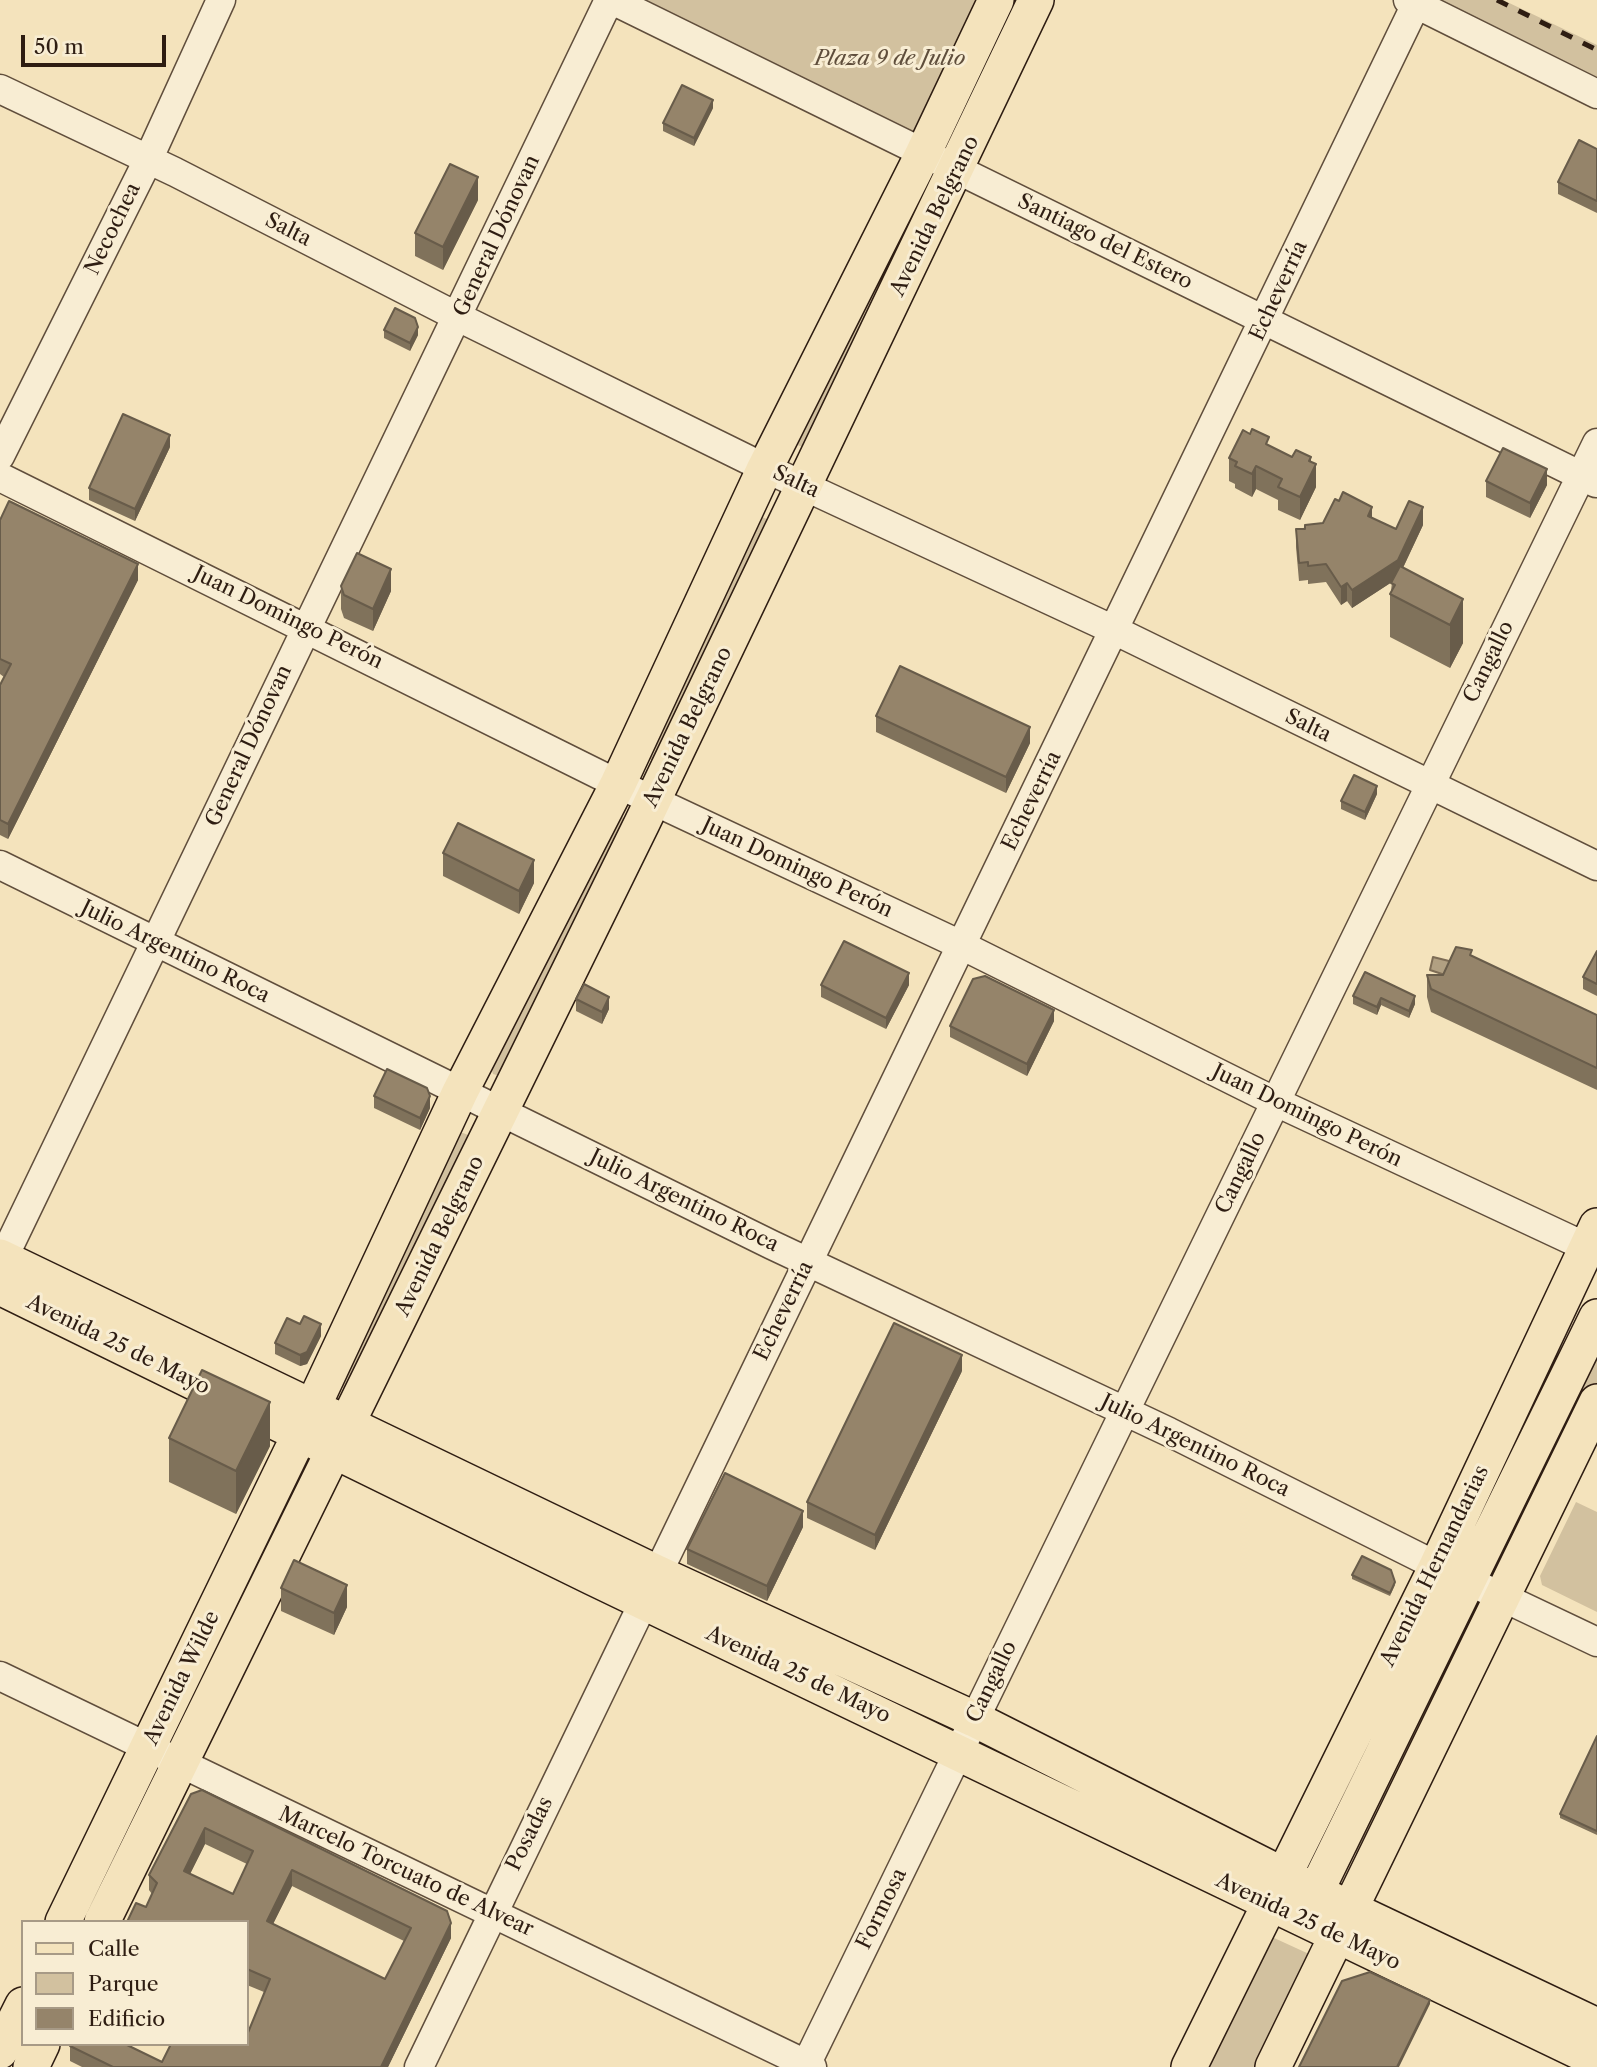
<!DOCTYPE html>
<meta charset="utf-8">
<style>
body{margin:0}
#map{position:relative;width:1597px;height:2067px;overflow:hidden;background:#f4e3bc;font-family:"Libre Caslon Text",serif}
canvas{display:block}
.legend{position:absolute;left:21px;top:1920px;width:228px;height:126px;box-sizing:border-box;background:#f8edd3;border:2px solid #a79a86;margin:0;padding:9px 12px;list-style:none;font-size:21px;color:#2e1d12}
.legend li{display:flex;align-items:center;gap:14px;height:35px}
.legend b{width:35px;border:2px solid #a79a86}
.scale{position:absolute;left:21px;top:35px;width:145px;height:32px;box-sizing:border-box;border:4px solid #2e1d12;border-top:0;padding-left:9px;font-size:21px;line-height:24px;white-space:nowrap;color:#2e1d12;-webkit-text-stroke:5px #f8edd3;paint-order:stroke}
</style>
<div id="map">
<canvas width="1597" height="2067"></canvas>
<ul class="legend">
<li><b style="height:9px;background:#f4e3bc"></b>Calle</li>
<li><b style="height:19px;background:#d2c19f"></b>Parque</li>
<li><b style="height:19px;background:#95846a"></b>Edificio</li>
</ul>
<div class="scale">50 m</div>
</div>
<script>
const ctx = document.querySelector('canvas').getContext('2d');
ctx.lineJoin = 'round';
function fill(path, color) { ctx.fillStyle = color; ctx.fill(path, 'evenodd'); }
const poly = rows => new Path2D(rows.map(r => 'M' + r).join(''));
function strokePath(path, color, width, dash) { ctx.strokeStyle = color; ctx.lineWidth = width; ctx.lineCap = dash ? 'butt' : 'round'; ctx.setLineDash(dash || []); ctx.stroke(path); }
function drawText(font, color, halo, rows, align = 'center') {
  ctx.font = font + ' "Libre Caslon Text",serif'; ctx.lineWidth = 6; ctx.setLineDash([]); ctx.textBaseline = 'middle'; ctx.strokeStyle = halo; ctx.fillStyle = color; for (const [text, x, y, turn = 0] of rows) {
    ctx.save(); ctx.translate(x, y); ctx.rotate((+turn || 0) * Math.PI / 180); ctx.textAlign = isNaN(turn) ? turn : align; if (halo) ctx.strokeText(text, 0, 0); ctx.fillText(text, 0, 0); ctx.restore();
  }
}
fill(poly([
 [636,0,986,0,927,126,911,134],
 [1430,0,1503,0,1597,45,1597,84],
 [920,189,933,194,811,451,791,442],
 [754,513,775,523,657,763,642,755],
 [619,815,627,820,503,1077,493,1074,491,1068],
 [463,1133,473,1137,348,1389,341,1387,455,1135],
 [1597,1340,1597,1383,1507,1563,1493,1553],
 [1576,1502,1597,1512,1597,1612,1542,1585,1540,1576],
 [1465,1615,1481,1620,1367,1859,1352,1851],
 [1272,1937,1309,1954,1265,2067,1202,2067]
]), '#d2c19f');
const water = poly([
 [1433,957,1457,963,1454,978,1430,970,1433,957]
]);
fill(water, '#b1a082');
strokePath(water, '#7d6c55', 2);
const minor = poly([
 [612,0,1596,483],
 [1408,0,1597,94],
 [0,89,175,172,458,317,765,468,1114,630,1597,866],
 [0,456,148,160,221,0],
 [0,477,618,784,963,946,1276,1102,1597,1252],
 [0,865,772,1245,1169,1432,1437,1566,1597,1642],
 [0,1265,609,0],
 [0,1676,812,2067],
 [419,2067,1418,0],
 [805,2067,1597,443]
]);
const major = poly([
 [0,1257,657,1573,974,1719,1350,1909,1597,2026],
 [0,1287,592,1577,1597,2060],
 [1316,1891,1597,1317],
 [63,1922,300,1434,460,1092,618,784,765,468,923,154,996,0],
 [102,1922,642,823,1036,0],
 [0,2051,23,2005],
 [31,2067,42,2044],
 [1189,2067,1437,1566,1597,1226],
 [1273,2067,1597,1402]
]);
strokePath(minor, '#604e3c', 31);
strokePath(major, '#2e1d12', 38);
strokePath(minor, '#f8edd3', 28);
strokePath(major, '#f4e3bc', 35);
strokePath(poly([
 [1497,0,1597,50]
]), '#2e1d12', 5, [12, 12]);
fill(poly([
 [713,108,694,146,663,131,663,123],
 [1597,149,1597,213,1558,194,1558,182],
 [478,200,443,270,415,256,415,233],
 [384,330,418,335,410,351,384,338],
 [1269,446,1292,457,1311,462,1316,487,1300,520,1278,510,1278,500,1256,489,1252,497,1235,488,1235,484,1229,481,1229,458],
 [170,447,135,521,89,500,89,488],
 [1486,481,1547,485,1530,518,1486,497],
 [1372,518,1396,529,1423,525,1403,568,1463,599,1463,643,1450,668,1390,637,1390,594,1391,591,1392,582,1352,608,1347,601,1341,605,1326,582,1308,584,1308,580,1299,581,1296,547,1296,529],
 [0,520,138,580,8,839,0,835,0,685,4,677,0,674],
 [341,586,391,591,373,631,344,618,341,609],
 [876,716,1030,743,1006,793,876,732],
 [1377,794,1365,820,1341,809,1341,801],
 [443,853,534,883,519,914,443,876],
 [1597,951,1597,996,1583,989,1583,977],
 [1472,956,1597,1015,1597,1090,1431,1012,1427,997,1427,975,1443,975],
 [1365,972,1415,1004,1409,1018,1381,1005,1377,1015,1353,1004,1353,996],
 [821,985,909,985,886,1029,821,997],
 [576,999,609,1009,602,1024,576,1011],
 [1054,1021,1027,1076,950,1037,950,1026],
 [374,1096,430,1108,420,1130,374,1108],
 [321,1336,307,1364,300,1366,275,1354,275,1343],
 [962,1371,875,1550,807,1518,807,1502],
 [169,1438,270,1446,236,1514,169,1482],
 [803,1527,767,1601,687,1564,687,1549],
 [1352,1575,1395,1585,1390,1596,1352,1579],
 [281,1588,347,1607,334,1635,281,1611],
 [1597,1736,1597,1835,1560,1818,1560,1814],
 [191,1794,451,1938,388,2067,82,2067,70,2061,70,2046,162,2062,247,2044,264,1992,247,1985,247,1922,146,1907,152,1894,149,1890,149,1875],
 [205,1844,247,1864,233,1894,190,1874],
 [292,1886,404,1941,385,1979,273,1924]
]), '#80725b');
fill(poly([
 [713,100,713,108,694,146,694,138],
 [478,177,478,200,443,270,443,247],
 [418,327,418,335,410,351,410,343],
 [170,435,170,447,135,521,135,509],
 [1311,457,1311,475,1316,464,1316,487,1300,520,1300,497,1309,461],
 [1256,466,1256,489,1252,497,1252,474],
 [1547,469,1547,485,1530,518,1530,503],
 [1372,507,1372,525,1368,516],
 [1423,507,1423,525,1398,578,1352,608,1352,590],
 [138,564,138,580,8,839,8,824],
 [391,569,391,591,373,631,373,609],
 [1347,583,1347,601,1341,605,1341,587],
 [1463,599,1463,643,1450,668,1450,625],
 [1030,727,1030,743,1006,793,1006,777],
 [1377,786,1377,794,1365,820,1365,812],
 [534,860,534,883,519,914,519,891],
 [909,973,909,985,886,1029,886,1018],
 [1415,996,1415,1004,1409,1018,1409,1011],
 [609,997,609,1009,602,1024,602,1012],
 [1381,998,1381,1005,1377,1015,1377,1007],
 [1054,1010,1054,1021,1027,1076,1027,1064],
 [430,1096,430,1108,420,1130,420,1118],
 [321,1324,321,1336,307,1364,300,1366,300,1355],
 [962,1355,962,1371,875,1550,875,1535],
 [270,1402,270,1446,236,1514,236,1471],
 [803,1511,803,1527,767,1601,767,1586],
 [347,1585,347,1607,334,1635,334,1613],
 [205,1828,205,1844,184,1886,184,1871],
 [292,1870,292,1886,267,1936,267,1921],
 [451,1923,451,1938,388,2067,381,2067],
 [1430,2000,1430,2004,1399,2067,1397,2067]
]), '#685c4a');
const building = poly([
 [682,85,713,100,694,138,663,123,682,85],
 [1579,140,1597,149,1597,201,1558,182,1579,140],
 [450,164,478,177,443,247,415,233,450,164],
 [395,308,415,318,418,327,410,343,384,330,395,308],
 [123,414,170,435,135,509,89,488,123,414],
 [1252,429,1269,437,1266,444,1292,457,1296,450,1311,457,1309,461,1316,464,1300,497,1278,487,1282,479,1256,466,1252,474,1235,466,1237,462,1229,458,1243,430,1250,434,1252,429],
 [1503,448,1547,469,1530,503,1486,481,1503,448],
 [1343,492,1372,507,1368,516,1396,529,1409,501,1423,507,1398,560,1352,590,1347,583,1341,587,1326,564,1308,566,1308,562,1299,563,1296,529,1305,529,1305,525,1323,523,1335,499,1339,501,1343,492],
 [9,501,138,564,8,824,0,820,0,685,11,664,0,659,0,520,9,501],
 [357,553,391,569,373,609,344,595,341,586,357,553],
 [1400,566,1463,599,1450,625,1390,594,1395,585,1391,583,1400,566],
 [900,666,1030,727,1006,777,876,716,900,666],
 [1354,775,1377,786,1365,812,1341,801,1354,775],
 [458,823,534,860,519,891,443,853,458,823],
 [844,941,909,973,886,1018,821,985,844,941],
 [1456,947,1472,950,1470,955,1597,1015,1597,1068,1431,989,1427,975,1443,975,1456,947],
 [1597,951,1597,984,1583,977,1597,951],
 [1365,972,1415,996,1409,1011,1381,998,1377,1007,1353,996,1365,972],
 [985,976,1054,1010,1027,1064,950,1026,973,979,985,976],
 [584,984,609,997,602,1012,576,999,584,984],
 [387,1069,427,1088,430,1096,420,1118,374,1096,387,1069],
 [304,1316,321,1324,307,1352,300,1355,275,1343,287,1318,300,1324,304,1316],
 [894,1323,962,1355,875,1535,807,1502,894,1323],
 [202,1370,270,1402,236,1471,169,1438,202,1370],
 [725,1473,803,1511,767,1586,687,1549,725,1473],
 [1362,1556,1391,1570,1395,1582,1390,1593,1352,1575,1362,1556],
 [294,1560,347,1585,334,1613,281,1588,294,1560],
 [1597,1736,1597,1831,1560,1814,1597,1736],
 [202,1790,447,1911,451,1923,381,2067,113,2067,70,2046,71,2044,125,2044,162,2062,171,2044,247,2044,247,2035,270,1979,247,1969,247,1922,127,1922,136,1903,146,1907,157,1883,149,1875,191,1794,202,1790],
 [205,1828,253,1851,233,1894,184,1871,205,1828],
 [292,1870,411,1928,385,1979,267,1921,292,1870],
 [1370,1972,1430,2000,1397,2067,1299,2067,1342,1981,1370,1972]
]);
fill(building, '#95846a');
strokePath(building, '#685c4a', 2);
drawText('italic 21px', '#5f4e3c', '#f8edd3', [
 ["Plaza 9 de Julio",890,59]
]);
drawText('21px', '#2e1d12', '#f8edd3', [
 ["Avenida Belgrano",935,216,-64],
 ["Necochea",113,229,-64],
 ["Salta",288,230,27],
 ["General Dónovan",497,236,-65],
 ["Santiago del Estero",1105,242,26],
 ["Echeverría",1279,291,-65],
 ["Salta",796,482,25],
 ["Juan Domingo Perón",288,618,26],
 ["Cangallo",1489,662,-64],
 ["Salta",1308,726,26],
 ["Avenida Belgrano",688,727,-64],
 ["General Dónovan",249,746,-65],
 ["Echeverría",1032,801,-64],
 ["Juan Domingo Perón",797,868,25],
 ["Julio Argentino Roca",175,952,26],
 ["Juan Domingo Perón",1307,1116,26],
 ["Cangallo",1241,1173,-64],
 ["Julio Argentino Roca",684,1201,26],
 ["Avenida Belgrano",440,1236,-64],
 ["Echeverría",784,1311,-64],
 ["Avenida 25 de Mayo",118,1345,26],
 ["Julio Argentino Roca",1195,1446,26],
 ["Avenida Hernandarias",1435,1566,-64],
 ["Avenida 25 de Mayo",798,1675,25],
 ["Avenida Wilde",182,1678,-64],
 ["Cangallo",992,1682,-64],
 ["Posadas",530,1834,-64],
 ["Marcelo Torcuato de Alvear",406,1872,25],
 ["Formosa",882,1909,-64],
 ["Avenida 25 de Mayo",1308,1922,25]
]);
</script>
